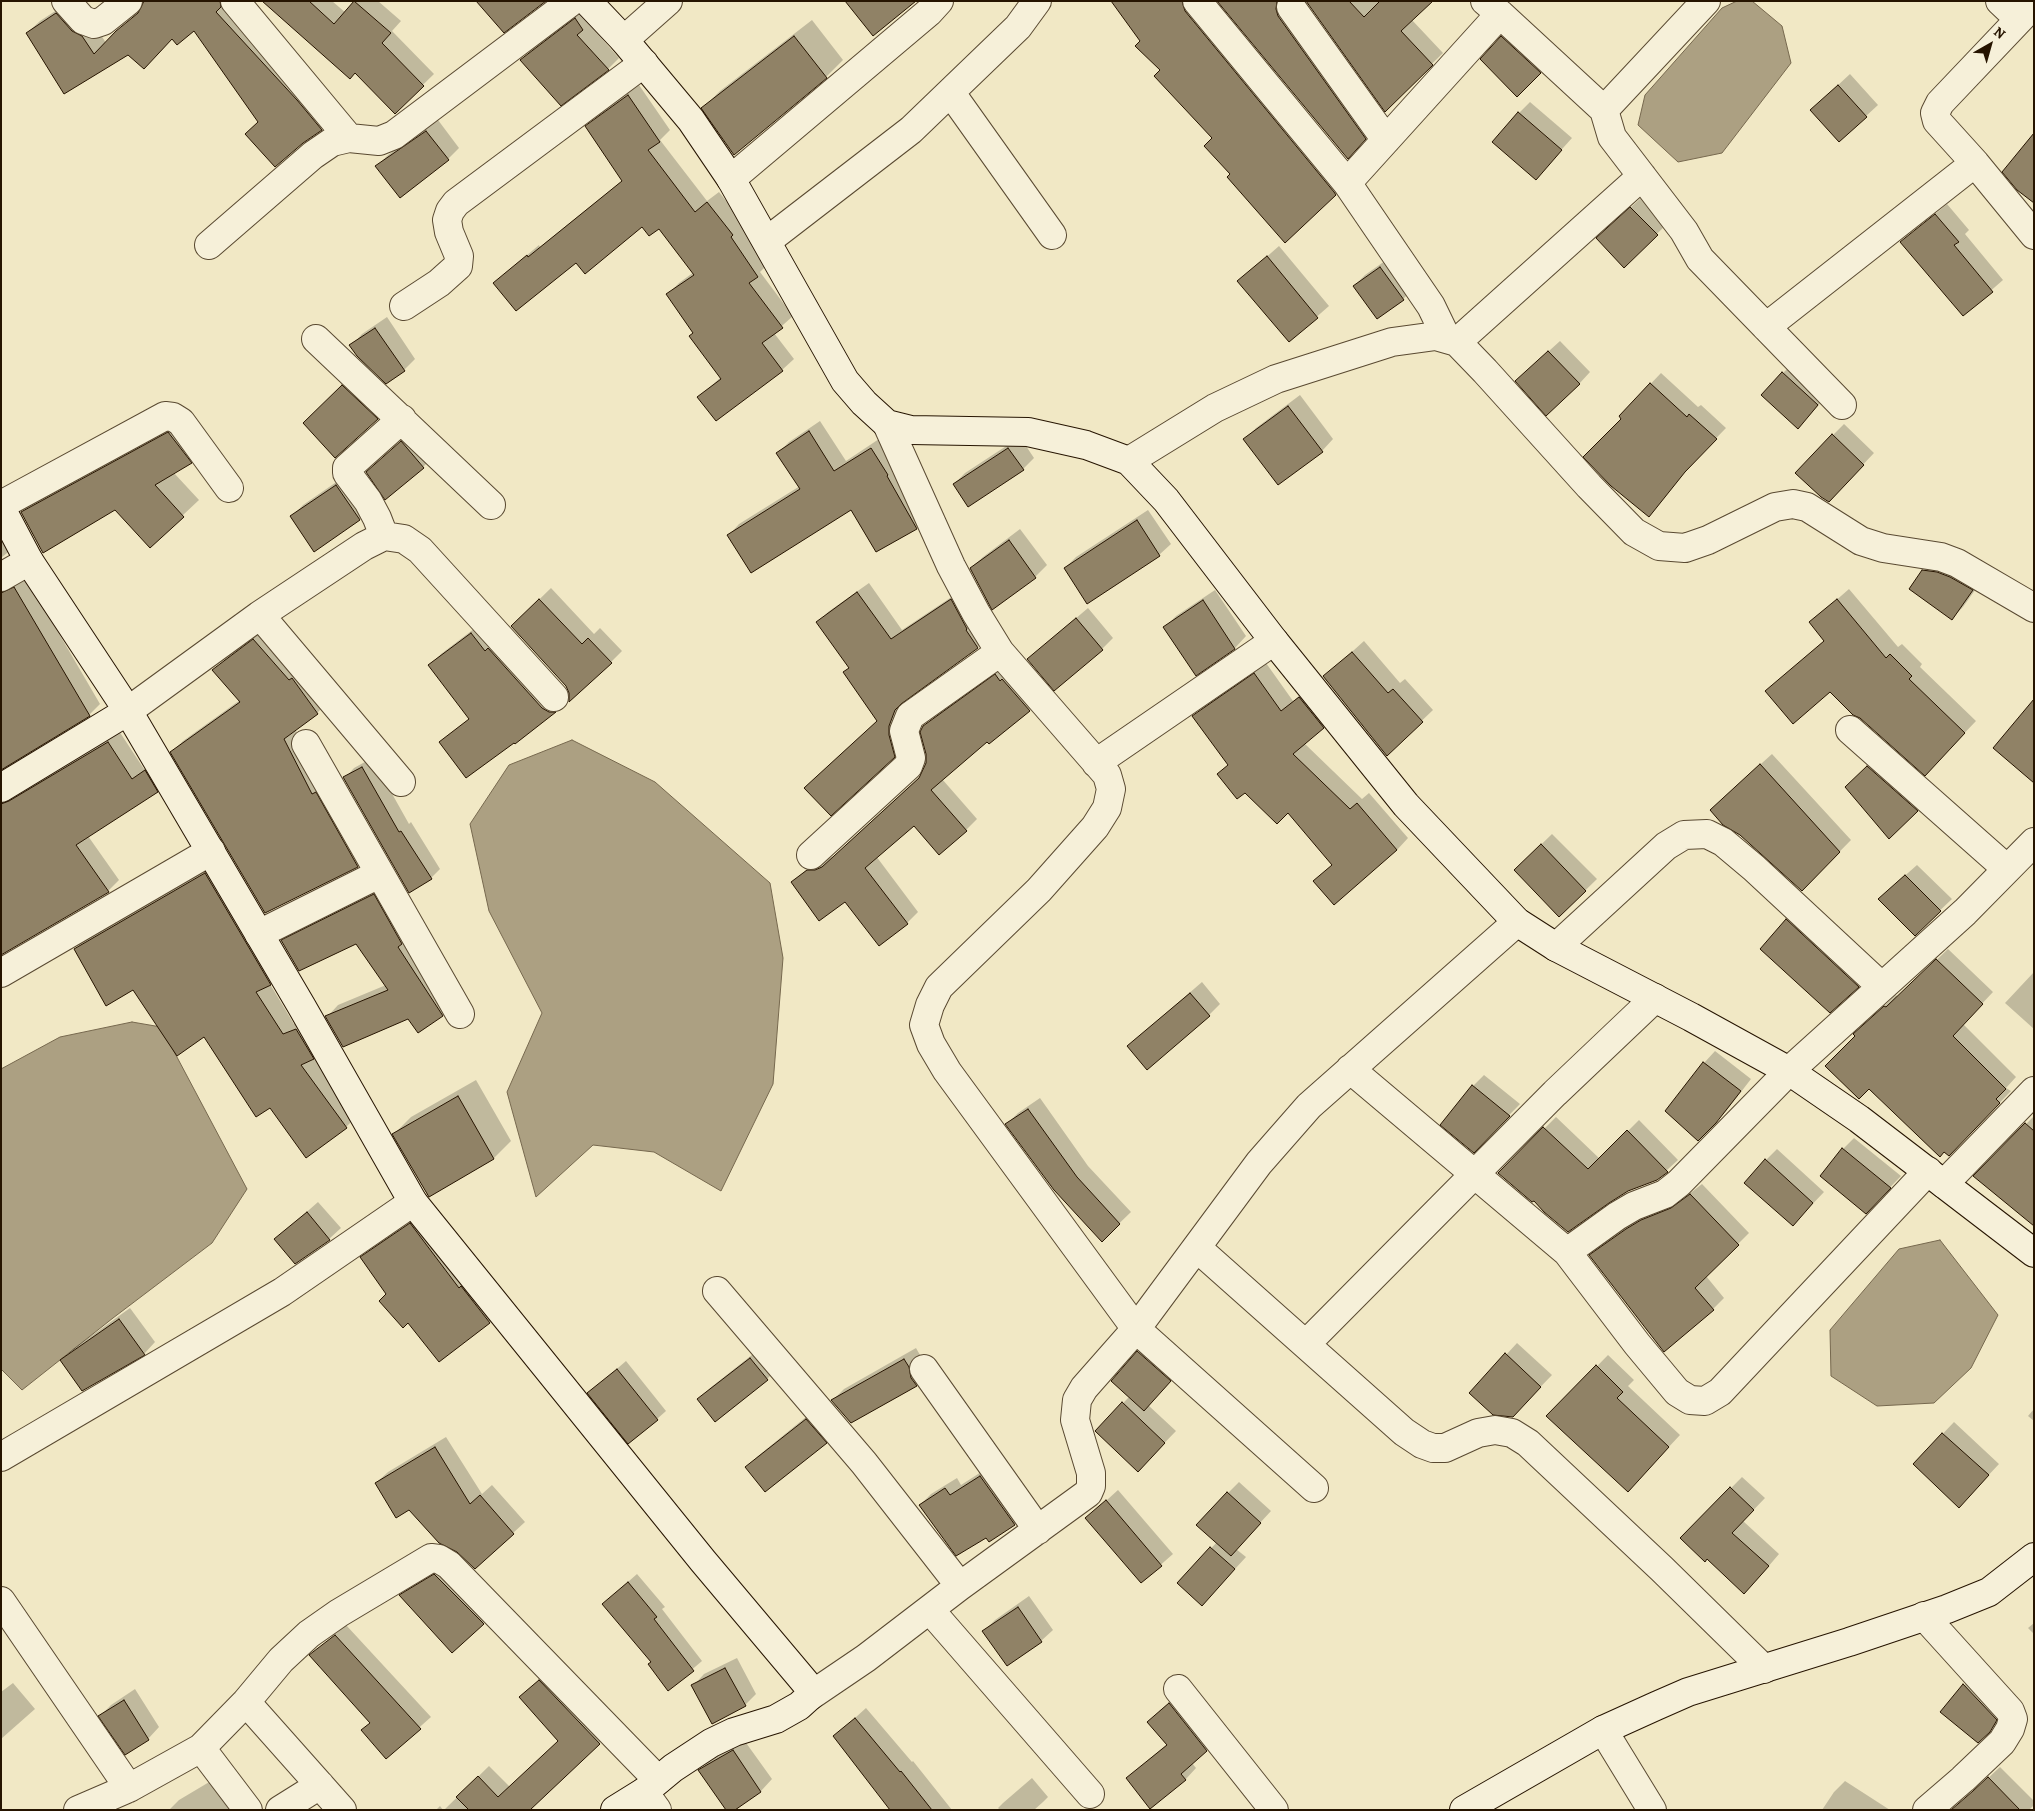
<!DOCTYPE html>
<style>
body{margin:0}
#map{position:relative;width:2035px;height:1811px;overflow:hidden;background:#f1e8c5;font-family:Alegreya,serif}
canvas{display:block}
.frame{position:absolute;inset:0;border:2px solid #261400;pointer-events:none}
.north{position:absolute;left:1965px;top:20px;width:50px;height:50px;-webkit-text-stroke:4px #f6f0d9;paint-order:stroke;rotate:38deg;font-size:14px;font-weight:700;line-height:20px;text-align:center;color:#261400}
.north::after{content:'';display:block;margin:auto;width:18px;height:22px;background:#261400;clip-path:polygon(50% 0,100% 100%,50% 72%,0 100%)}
</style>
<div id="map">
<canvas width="2035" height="1811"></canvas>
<div class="frame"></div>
<div class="north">N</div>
</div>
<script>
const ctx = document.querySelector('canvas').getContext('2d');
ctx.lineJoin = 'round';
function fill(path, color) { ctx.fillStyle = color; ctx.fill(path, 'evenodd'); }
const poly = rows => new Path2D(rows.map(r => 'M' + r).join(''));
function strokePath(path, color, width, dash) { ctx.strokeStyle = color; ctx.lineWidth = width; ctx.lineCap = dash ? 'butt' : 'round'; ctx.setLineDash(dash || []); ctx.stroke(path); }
const water = poly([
 [1737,1,1752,1,1782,26,1791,63,1722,153,1678,162,1638,125,1645,95,1722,8,1737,1],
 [572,740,655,782,770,883,783,958,773,1084,721,1191,654,1152,593,1145,536,1197,507,1092,542,1013,489,911,470,824,509,765,572,740],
 [132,1022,161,1027,247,1189,212,1243,113,1318,22,1390,1,1369,1,1069,60,1037,132,1022],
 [1940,1240,1998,1315,1971,1368,1934,1403,1877,1406,1831,1376,1830,1330,1899,1249,1940,1240]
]);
fill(water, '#aca082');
strokePath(water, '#76684e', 1);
fill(poly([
 [145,1,227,1,333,117,321,129,302,142,259,122,194,29,129,53,64,93,27,33,40,21,69,2,94,24,106,43,141,9],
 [264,1,332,1,346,13,356,1,378,1,401,21,392,31,434,74,395,112,355,72],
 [1112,1,1190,1,1347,183,1285,241,1232,174,1213,138],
 [1219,1,1288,1,1376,127,1359,146],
 [1308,1,1431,1,1411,19,1443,53,1385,110],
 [587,8,593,18,588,23,619,58,608,69,521,60,532,49],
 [812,20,843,60,826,77,703,108,720,91],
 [1513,26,1551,61,1517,95,1502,37],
 [1850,74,1878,105,1839,141,1823,99],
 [639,85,670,130,660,140,707,201,719,192,744,223,768,264,760,272,793,316,774,333,794,359,782,370,716,420,699,397,721,377,668,294,679,283,694,272,659,227,642,226,576,261,494,283,539,245,540,247,623,180,587,127,598,115],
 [1530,102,1572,138,1536,178,1519,113],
 [438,120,459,148,448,159,377,166,388,155],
 [1642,197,1668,223,1624,266,1609,227],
 [1947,204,1969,230,1965,234,2003,280,1963,315,1902,242],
 [1279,246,1329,306,1289,341,1239,281],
 [1392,256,1414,288,1403,299,1354,286,1365,275],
 [387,317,415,359,404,370,351,346,362,334],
 [1560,341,1590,372,1579,384,1528,370],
 [1794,362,1829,393,1809,416,1783,373],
 [1661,373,1698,407,1701,405,1726,428,1695,460,1649,515,1623,419,1620,416],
 [354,375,388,407,377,418,316,412],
 [1300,395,1333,439,1322,451,1245,439,1256,428],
 [185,417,207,446,191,462,174,473,199,500,150,546,115,508,22,512,38,496],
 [820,421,846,461,882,437,927,516,916,528,876,550,852,508,728,536,739,524,800,486,778,453,789,442],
 [1844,424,1874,453,1840,489,1833,435],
 [413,431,434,456,423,467,379,461],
 [1020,437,1034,458,1023,469,954,484,965,473],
 [348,474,371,508,360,519,315,551,292,516,303,505],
 [1148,510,1171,544,1159,555,1087,602,1065,568,1076,557],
 [1,520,19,543,1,558],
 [1020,529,1047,565,1035,577,993,608,971,568,983,557],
 [1935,559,1983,579,1963,607,1952,618,1923,571],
 [1,576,26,577,100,704,89,715,1,768],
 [869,583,902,630,962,590,988,637,977,648,906,699,900,714,905,745,894,756,878,720,845,672,850,667,818,623,828,612],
 [551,588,594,634,600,628,622,651,611,662,570,693,567,686,512,626],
 [1849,589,1898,647,1902,644,1922,664,1920,667,1976,721,1936,763,1831,690,1767,691,1825,640,1810,623],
 [1215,590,1246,636,1235,648,1196,674,1165,627,1176,616],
 [1088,608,1113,638,1102,649,1028,659],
 [483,622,565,701,515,742,441,742,470,718,430,665,441,654],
 [265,629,328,702,317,713,295,729,324,784,369,855,357,866,266,912,172,752,183,741,240,700,214,670,225,659],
 [1364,641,1400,683,1405,679,1433,710,1387,754,1324,677],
 [1266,663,1293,701,1311,686,1335,716,1304,743,1362,799,1369,793,1408,838,1397,850,1315,881,1333,864,1288,811,1229,764,1194,716,1205,705],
 [1007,664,1040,698,1029,710,989,743,987,740,942,779,977,819,966,830,914,824,876,856,918,912,907,923,792,882,819,859,827,859,834,856,920,776,927,763,924,727,936,715],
 [119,731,144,769,156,760,168,780,157,791,88,836,119,880,108,891,1,953,1,787],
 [1772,754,1851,840,1802,890,1722,799],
 [1879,755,1928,799,1889,838,1847,787],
 [372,758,409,824,411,822,440,869,431,878,345,778,354,768],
 [1552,834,1597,879,1560,915,1515,870],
 [216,862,281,972,270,984,294,1024,308,1018,324,1047,314,1057,357,1116,346,1127,270,1106,204,1035,75,949,86,938],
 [1917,865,1952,899,1915,934,1891,888],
 [385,884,454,1004,443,1016,409,1018,327,1017,338,1005,386,985,356,942,283,941,294,929],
 [1798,909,1869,975,1830,1011,1787,920],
 [1948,949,1993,992,1963,1024,2016,1077,2006,1088,2011,1091,1960,1144,1856,1036,1866,1023,1896,995,1898,997],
 [2034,972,2034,1029,2005,1003],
 [1202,982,1220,1004,1209,1015,1128,1046],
 [1715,1051,1751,1079,1727,1110,1698,1139,1704,1063],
 [1484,1075,1520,1104,1474,1151,1473,1086],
 [476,1080,511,1141,494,1158,429,1195,394,1134,411,1117],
 [1040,1098,1088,1166,1131,1212,1102,1240,1007,1124,1018,1113],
 [2034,1116,2034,1224,1975,1176],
 [1556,1117,1600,1159,1639,1120,1678,1160,1657,1179,1534,1199,1500,1173],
 [1854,1138,1901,1176,1877,1201,1843,1149],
 [1777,1149,1824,1192,1804,1213,1766,1160],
 [1702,1184,1749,1233,1706,1276,1724,1298,1713,1309,1591,1255,1602,1244,1638,1218,1653,1209,1684,1198],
 [318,1202,341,1228,329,1239,295,1262,276,1239],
 [422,1213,500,1311,489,1322,387,1294,362,1258,373,1246],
 [130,1308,155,1342,144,1354,62,1360,73,1349],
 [1149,1341,1181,1369,1148,1405,1176,1431,1149,1459,1096,1431,1130,1396,1113,1381],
 [1517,1343,1552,1375,1524,1404,1471,1393],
 [762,1347,778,1368,767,1379,699,1400,710,1388],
 [916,1348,920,1355,922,1366,927,1374,916,1385,833,1400,844,1389],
 [1608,1355,1634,1380,1628,1386,1680,1435,1639,1479,1548,1416],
 [626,1361,666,1411,657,1419,589,1393],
 [817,1408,837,1431,826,1442,747,1467,758,1456],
 [2034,1409,2034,1421,2028,1416],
 [1954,1422,1999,1464,1970,1495,1914,1464],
 [446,1437,482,1494,492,1485,525,1522,475,1568,410,1508,376,1483,388,1472],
 [992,1465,1026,1513,1015,1524,989,1540,986,1536,920,1505,931,1494,957,1478,961,1485],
 [1742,1477,1765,1498,1743,1521,1779,1554,1756,1581,1707,1558,1682,1538],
 [1239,1482,1271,1511,1236,1549,1246,1557,1213,1593,1179,1583,1217,1542,1228,1493],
 [1118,1490,1173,1554,1141,1582,1087,1518],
 [446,1564,495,1612,452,1651,401,1595,412,1584],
 [637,1574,665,1607,662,1609,702,1661,669,1689,612,1596],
 [1029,1596,1053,1630,1041,1641,1030,1648,984,1631,995,1620],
 [2034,1623,2034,1634,2028,1628],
 [346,1625,431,1717,386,1757,372,1722,311,1655],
 [737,1658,756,1694,745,1705,693,1686,704,1674],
 [551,1670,610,1732,599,1743,559,1741,532,1686],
 [1975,1674,2001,1719,1978,1742,1964,1685],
 [13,1683,35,1709,1,1739,1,1692],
 [135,1689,159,1727,148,1739,126,1753,100,1716,111,1705],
 [1181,1693,1218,1739,1192,1763,1196,1768,1185,1780,1127,1778,1167,1744,1159,1711],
 [866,1708,912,1762,913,1761,952,1810,892,1810,835,1736],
 [744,1740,772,1779,761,1791,733,1810,700,1770,711,1759],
 [489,1766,524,1801,515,1810,444,1810],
 [2000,1767,2034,1801,2034,1805,2029,1810,1960,1810,1957,1807],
 [221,1775,235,1810,169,1810,179,1800],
 [1032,1778,1048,1797,1043,1802,1034,1810,1000,1810,998,1808,1003,1803],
 [1845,1781,1890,1810,1822,1810,1834,1792],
 [440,1806,443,1810,436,1810]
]), '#0003');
const building = poly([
 [144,1,220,1,221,7,216,12,297,100,322,130,303,143,275,167,245,134,258,122,194,31,177,45,172,39,144,69,128,55,64,94,26,33,56,13,72,31,82,36,94,54,116,31,138,13,144,1],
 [262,1,309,1,334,24,354,1,391,33,382,43,424,86,395,114,355,73,350,79,262,1],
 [476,1,546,1,504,33,476,1],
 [845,1,916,1,873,36,845,1],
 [1111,1,1182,1,1185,11,1334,192,1336,195,1285,243,1227,177,1230,174,1204,146,1212,138,1154,76,1160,70,1135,46,1140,41,1111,1],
 [1217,1,1277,1,1276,9,1278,16,1366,139,1348,159,1217,1],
 [1306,1,1349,1,1364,17,1380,1,1433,1,1401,31,1433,65,1385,112,1306,1],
 [575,18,583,30,577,35,609,70,561,106,520,60,575,18],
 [794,36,827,78,734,155,701,108,794,36],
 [1501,36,1541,73,1517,97,1480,59,1501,36],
 [1838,85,1867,117,1839,142,1810,110,1838,85],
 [628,95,660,142,648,150,695,212,707,202,733,235,731,237,758,277,749,283,783,328,762,343,783,371,716,421,697,397,721,379,689,336,693,333,666,294,694,275,659,229,649,236,642,227,585,274,576,263,516,311,493,283,527,255,528,257,622,181,585,126,628,95],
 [1518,112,1562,150,1536,180,1492,142,1518,112],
 [426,131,449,160,400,198,375,166,426,131],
 [2034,133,2034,203,2017,190,2002,172,2034,133],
 [1630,207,1658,235,1624,268,1596,238,1630,207],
 [1935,214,1959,242,1954,245,1993,292,1963,316,1900,242,1935,214],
 [1267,256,1318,318,1289,342,1237,281,1267,256],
 [1380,267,1404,300,1377,319,1353,286,1380,267],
 [375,328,405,371,386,384,357,356,349,345,375,328],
 [1548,351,1580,384,1546,416,1515,381,1548,351],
 [1782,372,1818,405,1798,429,1761,395,1782,372],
 [1650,383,1687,417,1689,414,1717,439,1685,472,1649,517,1611,486,1583,457,1621,419,1619,416,1650,383],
 [342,385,378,419,335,458,303,423,342,385],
 [1288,406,1323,452,1278,485,1243,439,1288,406],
 [809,431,834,471,871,448,888,475,887,476,917,529,876,552,851,510,751,573,727,535,800,489,776,453,809,431],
 [168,432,192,463,155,485,184,517,150,548,115,510,43,553,21,512,168,432],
 [1832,434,1864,465,1829,502,1821,497,1795,473,1832,434],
 [401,441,424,468,385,500,366,472,401,441],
 [1008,448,1024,470,968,507,953,484,1008,448],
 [336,485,360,520,314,552,290,516,336,485],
 [1137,520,1160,556,1087,604,1064,568,1137,520],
 [1009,540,1036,578,992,610,970,568,1009,540],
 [1922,570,1937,572,1950,577,1973,590,1952,620,1909,589,1922,570],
 [14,587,90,716,1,770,1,593,14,587],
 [857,592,891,639,951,599,967,629,966,630,978,648,901,704,895,710,889,726,889,735,895,757,831,816,804,788,877,721,843,672,849,668,816,622,857,592],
 [539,599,582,644,588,638,612,663,569,702,569,693,566,686,511,626,539,599],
 [1837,599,1886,658,1890,654,1912,676,1909,679,1965,733,1925,776,1860,718,1853,715,1830,692,1793,724,1765,691,1824,641,1809,622,1837,599],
 [1203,600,1235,649,1196,676,1163,627,1203,600],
 [1076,618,1103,650,1054,691,1027,659,1076,618],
 [471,633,485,651,488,648,542,708,549,712,556,712,515,744,514,743,466,778,439,742,469,719,428,665,471,633],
 [253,639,289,680,292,678,318,714,284,739,312,794,316,792,358,867,265,913,170,752,240,702,212,670,253,639],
 [1352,652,1388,693,1393,689,1423,722,1387,756,1323,676,1352,652],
 [1254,673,1281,711,1299,697,1324,728,1293,754,1350,809,1357,803,1397,850,1334,905,1313,881,1332,865,1288,813,1277,824,1245,793,1237,799,1217,774,1228,765,1192,716,1254,673],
 [995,674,1000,681,1002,679,1030,711,989,744,987,742,931,790,967,831,939,855,914,826,865,868,908,924,879,946,845,902,819,921,791,882,807,870,815,870,822,867,919,778,926,763,926,754,920,732,923,726,995,674],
 [2034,699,2034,783,1993,748,2034,699],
 [108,742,132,779,145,770,158,792,76,845,109,892,1,955,1,804,9,801,108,742],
 [1760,764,1840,852,1802,891,1740,835,1723,825,1710,810,1760,764],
 [1867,766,1918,811,1889,839,1845,787,1867,766],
 [362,767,399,832,401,831,432,879,409,893,343,777,362,767],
 [1541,844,1586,891,1559,917,1514,870,1541,844],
 [205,873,271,985,256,992,283,1034,296,1029,314,1059,301,1065,347,1128,306,1158,270,1108,256,1117,204,1037,177,1056,133,990,106,1006,74,949,205,873],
 [1905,875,1941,911,1915,936,1878,899,1905,875],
 [374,894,402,944,398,947,443,1016,418,1033,408,1019,343,1047,325,1016,388,990,356,944,299,971,281,940,374,894],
 [1786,919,1859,987,1830,1013,1760,949,1786,919],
 [1936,959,1983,1004,1953,1036,2006,1089,1996,1099,2000,1103,1949,1156,1944,1152,1940,1157,1869,1089,1859,1099,1825,1066,1855,1036,1853,1034,1884,1006,1886,1007,1936,959],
 [1190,993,1210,1016,1147,1070,1127,1046,1190,993],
 [1703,1062,1741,1091,1716,1123,1698,1141,1665,1111,1703,1062],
 [1472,1085,1510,1116,1474,1153,1440,1125,1472,1085],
 [458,1096,494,1159,429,1197,392,1134,458,1096],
 [1028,1109,1077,1177,1120,1224,1102,1242,1054,1190,1005,1124,1028,1109],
 [2025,1123,2034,1131,2034,1226,1973,1176,2025,1123],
 [1543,1127,1588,1169,1627,1130,1668,1172,1657,1180,1628,1191,1609,1203,1568,1232,1544,1212,1534,1201,1532,1202,1498,1173,1543,1127],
 [1842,1148,1891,1188,1866,1214,1820,1176,1842,1148],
 [1765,1159,1813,1203,1793,1226,1744,1183,1765,1159],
 [1690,1194,1739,1245,1695,1288,1714,1310,1664,1352,1589,1255,1626,1229,1641,1220,1671,1208,1690,1194],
 [307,1212,330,1240,295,1264,274,1239,307,1212],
 [410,1223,459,1288,461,1286,490,1323,439,1362,408,1323,403,1328,379,1301,386,1294,360,1257,410,1223],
 [119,1319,145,1355,82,1391,60,1360,119,1319],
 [1137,1351,1171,1381,1144,1411,1111,1381,1137,1351],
 [1505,1353,1541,1387,1513,1417,1493,1415,1469,1393,1505,1353],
 [750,1358,768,1380,715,1422,697,1399,750,1358],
 [904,1359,909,1367,911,1378,917,1386,851,1423,831,1400,904,1359],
 [1596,1365,1623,1392,1617,1398,1669,1447,1628,1492,1546,1416,1596,1365],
 [617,1369,658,1420,628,1444,587,1393,617,1369],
 [1122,1402,1165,1443,1138,1472,1095,1431,1122,1402],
 [806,1419,827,1443,765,1492,745,1467,806,1419],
 [1942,1433,1989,1475,1959,1508,1913,1464,1942,1433],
 [435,1447,470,1504,480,1495,514,1534,475,1569,457,1552,439,1543,409,1510,396,1518,375,1483,435,1447],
 [980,1476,1015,1525,989,1542,986,1538,956,1556,919,1505,945,1488,950,1495,980,1476],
 [1730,1487,1754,1510,1732,1533,1769,1566,1744,1594,1707,1559,1705,1562,1680,1538,1730,1487],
 [1227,1492,1261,1523,1231,1556,1196,1525,1227,1492],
 [1106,1500,1162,1566,1141,1583,1085,1518,1106,1500],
 [1210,1547,1235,1569,1202,1606,1177,1583,1210,1547],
 [434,1574,484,1624,452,1653,399,1595,434,1574],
 [628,1582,657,1617,654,1619,694,1671,668,1691,648,1664,651,1662,602,1604,628,1582],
 [1018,1607,1042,1642,1007,1666,982,1631,1018,1607],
 [335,1635,421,1729,386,1759,361,1730,370,1723,309,1655,335,1635],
 [725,1668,746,1706,712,1724,691,1685,725,1668],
 [539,1680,600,1744,530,1810,469,1810,456,1797,478,1776,498,1797,558,1741,519,1697,539,1680],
 [1963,1684,1997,1720,1990,1732,1978,1743,1940,1712,1963,1684],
 [124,1700,149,1740,125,1755,98,1716,124,1700],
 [1169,1703,1207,1751,1181,1774,1186,1780,1150,1809,1126,1778,1167,1745,1147,1722,1169,1703],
 [855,1718,900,1772,901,1771,932,1810,890,1810,833,1736,855,1718],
 [733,1750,761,1792,735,1810,726,1810,698,1770,733,1750],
 [1988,1777,2020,1810,1951,1810,1973,1791,1988,1777]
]);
fill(building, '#908266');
strokePath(building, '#261400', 1);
const street = poly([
 [66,1,83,20,94,24,103,21,128,1],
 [235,1,349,138],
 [1197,1,1347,183],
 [2000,1,2019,19],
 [2034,4,1940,103,1935,113,1937,121,1975,163,2034,235],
 [1291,7,1386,140],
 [1500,14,1604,110,1612,137,1684,231,1700,259,1842,405],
 [624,40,668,1],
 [951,93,1052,235],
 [1604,110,1706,1],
 [731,179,929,12,939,1],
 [767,241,911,130,1018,27,1037,1],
 [209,245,313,155,332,142,349,138,379,141,394,135,572,1],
 [404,306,439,283,458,266,459,256,449,232,447,220,450,211,456,203,644,63],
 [1766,327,1975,163],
 [316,339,491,505],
 [1447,339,1431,306,1347,183,1500,14,1485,1],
 [1457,342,1642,176],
 [1129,461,1215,408,1276,379,1392,342,1436,336,1457,342,1485,371,1589,486,1634,532,1659,546,1685,548,1708,540,1775,507,1793,504,1807,507,1861,541,1883,548,1941,557,1957,563,2034,608],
 [1,505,165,416,173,417,181,422,229,488],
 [384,536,377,518,368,501,347,473,347,468,402,419],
 [1,577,29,561],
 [260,615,401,782],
 [128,711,260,615,364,546,384,536,404,539,420,550,554,697],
 [1850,730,2007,869],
 [306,744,460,1014],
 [1096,763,1274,641],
 [811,855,908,766,911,758,904,731,910,716,1000,652],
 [259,934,379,874],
 [1556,947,1666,846,1684,835,1707,834,1723,842,1754,868,1882,987],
 [1,973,211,851],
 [1350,1069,1567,1252,1617,1216,1634,1206,1665,1194,1679,1183,1789,1071,1965,912,2034,842],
 [1944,1184,2034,1091],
 [1197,1248,1404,1432,1422,1444,1433,1448,1445,1448,1478,1433,1495,1430,1512,1433,1528,1443,1662,1569,1764,1669],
 [1567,1252,1637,1344,1677,1392,1690,1400,1705,1401,1720,1392,1928,1171],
 [717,1291,864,1463,960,1586],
 [1306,1344,1555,1093,1655,998],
 [924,1369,1038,1530],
 [1,1457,282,1292,413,1202],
 [1314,1488,1136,1329,1259,1163,1309,1106,1517,922],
 [1,1601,129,1788],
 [930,1610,1090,1794],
 [1924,1616,2010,1711,2013,1719,2010,1729,2002,1742,1963,1779,1927,1810],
 [1178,1689,1274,1810],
 [810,1696,866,1658,960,1586,1088,1493,1091,1486,1091,1473,1075,1420,1077,1400,1084,1388,1136,1329,947,1071,931,1044,924,1025,930,1005,939,987,1039,890,1095,827,1107,808,1111,789,1107,775,1000,652,976,613,951,566,887,424],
 [246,1702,342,1810],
 [1603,1730,1652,1810],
 [201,1748,248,1810],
 [644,1792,657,1810],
 [78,1810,129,1788,201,1748,246,1702,281,1660,309,1634,339,1613,431,1558,439,1559,449,1565,658,1780],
 [280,1810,320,1785]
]);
const secondary = poly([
 [587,1,624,40,691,120,731,179,845,381,864,403,887,424,911,430,1028,432,1086,445,1129,461,1166,500,1274,641,1406,805,1517,922,1556,947,1691,1017,1789,1071,1859,1119,2034,1253],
 [1,508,29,561,128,711,1,788],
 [128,711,302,1007,413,1202,703,1561,809,1687,810,1696,799,1706,776,1719,734,1732,711,1743,673,1768,644,1792,615,1810],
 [1464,1810,1603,1730,1656,1706,1688,1692,1849,1642,1947,1609,1989,1592,2034,1557]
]);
strokePath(street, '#594931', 30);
strokePath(secondary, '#261400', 30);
strokePath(street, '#f6f0d9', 28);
strokePath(secondary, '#f6f0d9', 28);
</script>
